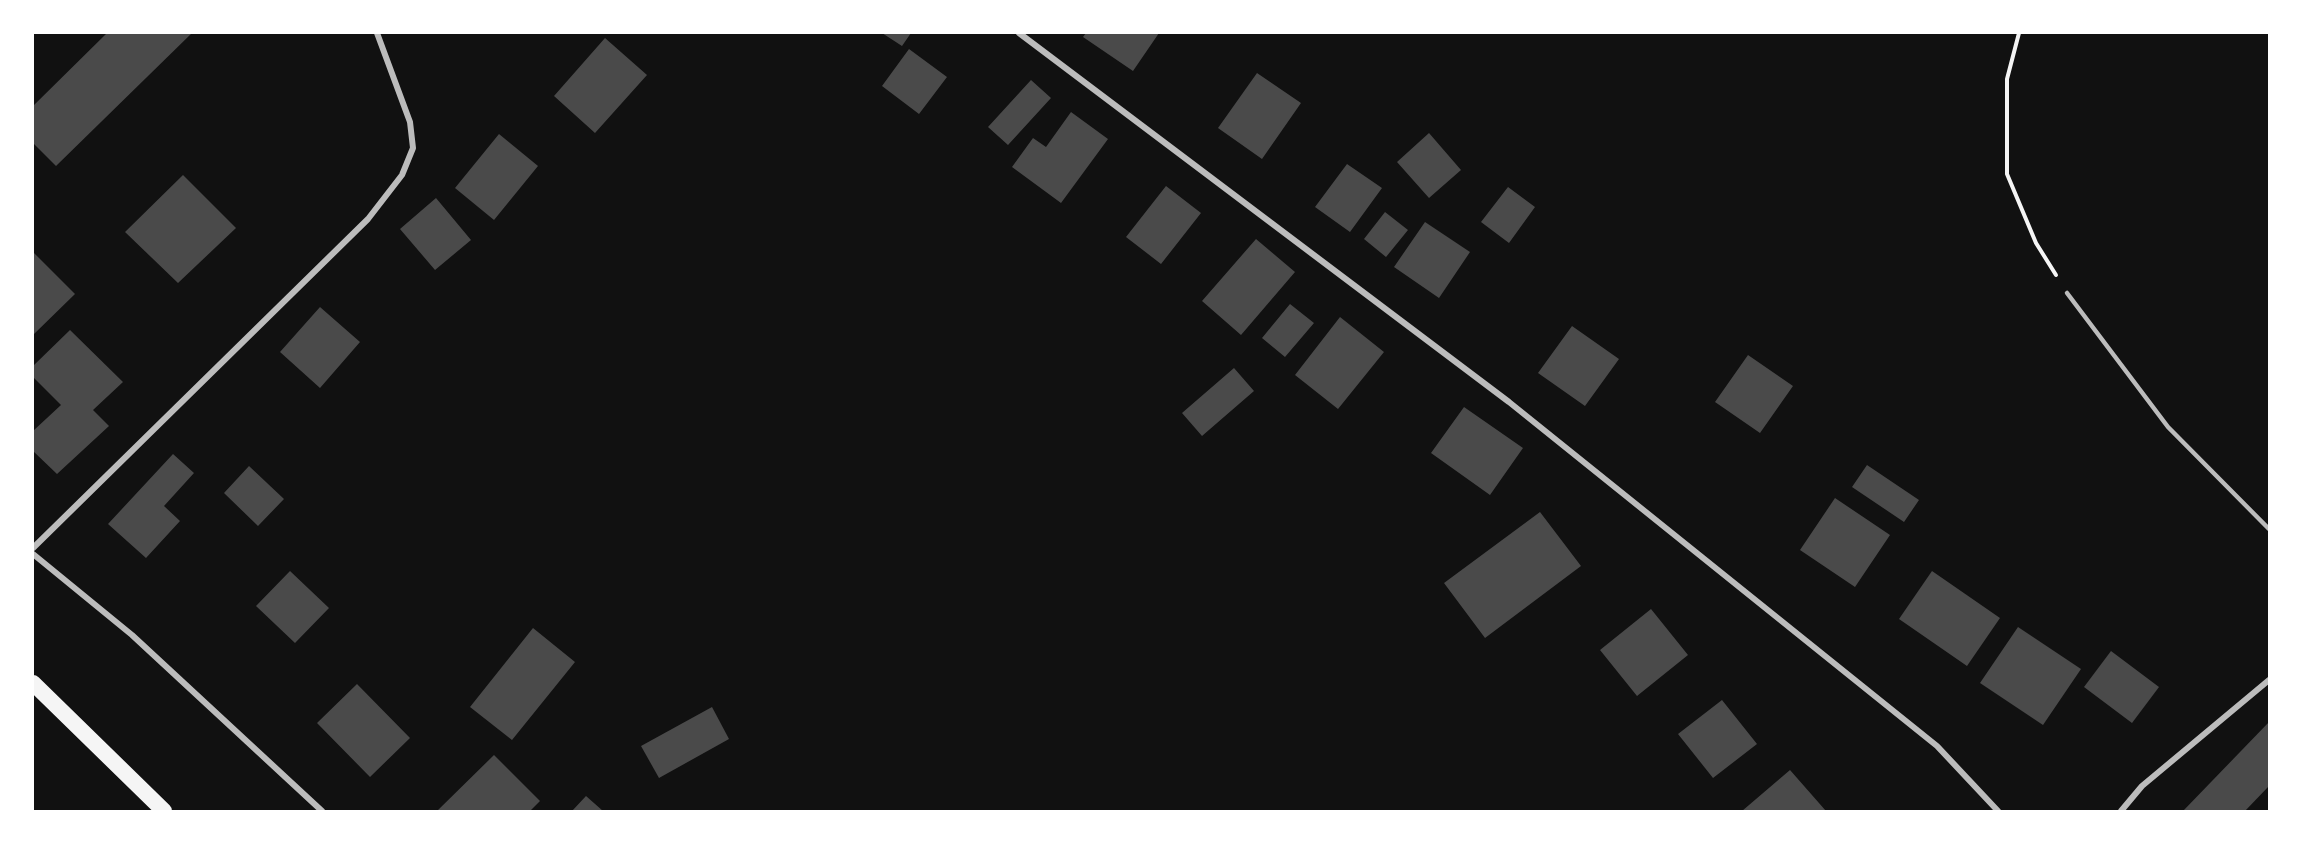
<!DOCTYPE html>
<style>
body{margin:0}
#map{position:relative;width:2302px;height:844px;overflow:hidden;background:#111;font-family:Inter,sans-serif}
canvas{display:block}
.frame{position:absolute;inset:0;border:34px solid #fff;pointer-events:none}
</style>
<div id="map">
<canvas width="2302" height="844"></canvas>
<div class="frame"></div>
</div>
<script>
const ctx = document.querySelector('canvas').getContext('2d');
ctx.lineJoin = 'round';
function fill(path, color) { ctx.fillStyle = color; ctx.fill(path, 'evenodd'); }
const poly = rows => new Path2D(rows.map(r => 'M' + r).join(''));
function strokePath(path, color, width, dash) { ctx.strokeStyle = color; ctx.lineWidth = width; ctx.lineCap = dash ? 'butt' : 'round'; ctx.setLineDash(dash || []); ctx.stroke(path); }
fill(poly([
 [107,33,192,33,56,166,33,143,33,106],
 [882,33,911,33,902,46],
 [1086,33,1159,33,1133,71,1083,37],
 [605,38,647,75,595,133,554,96],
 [909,49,947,77,919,114,882,86],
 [1257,73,1301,103,1262,159,1218,128],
 [1031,80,1051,98,1008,145,988,127],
 [1071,112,1108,139,1061,203,1012,167,1033,138,1046,147],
 [1429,133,1461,170,1429,198,1397,162],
 [499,134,538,166,494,220,455,188],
 [1347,164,1382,188,1350,232,1315,207],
 [183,175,236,228,178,283,125,232],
 [1166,186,1201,213,1161,264,1126,237],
 [1508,187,1535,207,1509,243,1481,222],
 [436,198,471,240,435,270,400,229],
 [1385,212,1408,230,1386,257,1364,239],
 [1425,222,1470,252,1439,298,1394,267],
 [1256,239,1295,272,1241,335,1202,301],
 [33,252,75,294,33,335],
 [1290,304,1314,323,1285,357,1262,338],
 [320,307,360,342,320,388,280,352],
 [1340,317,1384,352,1338,409,1295,375],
 [1572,326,1619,359,1585,406,1538,373],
 [70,330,123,382,93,410,109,426,57,474,33,451,33,431,61,405,33,377,33,366],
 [1748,355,1793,386,1760,433,1715,402],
 [1234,368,1254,391,1202,436,1182,413],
 [1464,407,1523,448,1490,495,1431,453],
 [173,454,194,473,164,506,180,521,146,558,108,524],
 [1867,465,1919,500,1904,522,1852,487],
 [249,466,284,499,258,526,224,493],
 [1835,498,1890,535,1855,587,1800,550],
 [1540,512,1581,566,1485,638,1444,583],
 [290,571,329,608,295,643,256,606],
 [1932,571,2000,618,1967,666,1899,619],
 [1651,609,1688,655,1637,696,1600,650],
 [2018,627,2081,669,2043,725,1980,683],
 [533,628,575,662,512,740,470,707],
 [2111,651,2159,687,2132,723,2084,687],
 [357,684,410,738,370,777,317,723],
 [1722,700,1757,744,1713,778,1678,734],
 [712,707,729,739,659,778,641,746],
 [2269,722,2269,786,2245,811,2183,811],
 [494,755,540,801,530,811,437,811],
 [1790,770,1826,811,1742,811],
 [586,796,603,811,572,811]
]), '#4a4a4a');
strokePath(poly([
 [2019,33,2007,79,2007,174,2036,243,2056,275]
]), '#f5f5f5', 4);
strokePath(poly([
 [2067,293,2168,427,2269,529]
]), '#bcbcbc', 4.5);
strokePath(poly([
 [1019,33,1509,402,1937,746,1998,811],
 [33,548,368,219,402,175,413,148,410,122,377,33],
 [33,554,132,635,322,811],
 [2121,811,2142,786,2269,680]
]), '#bcbcbc', 6);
strokePath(poly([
 [33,683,164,811]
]), '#f5f5f5', 16);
</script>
